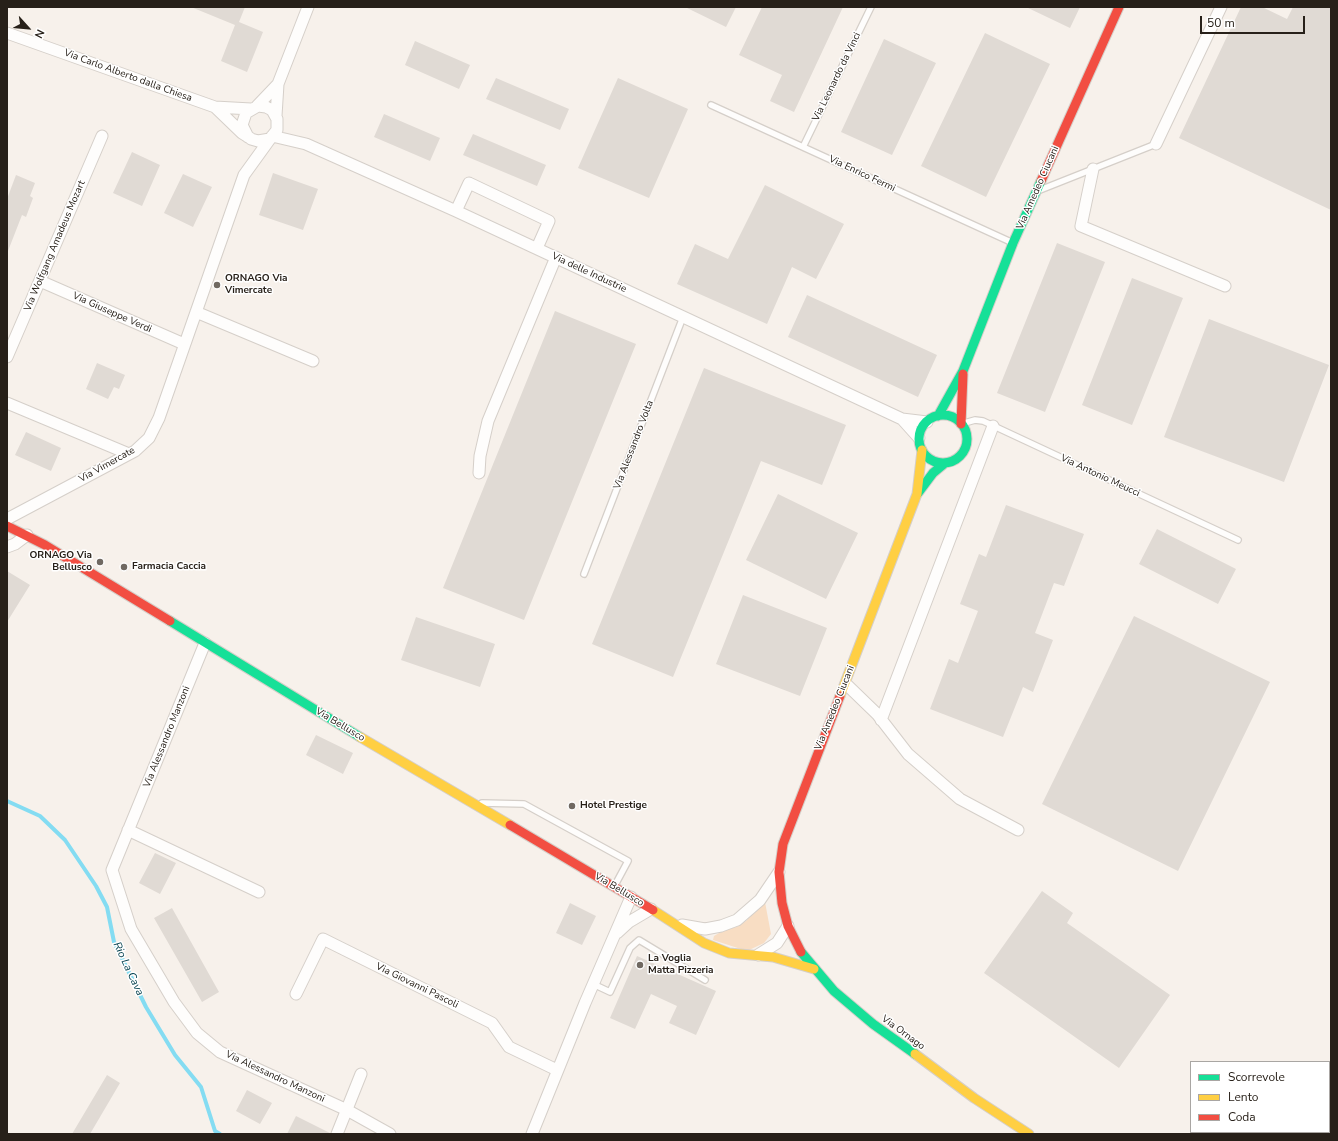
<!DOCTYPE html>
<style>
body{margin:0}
#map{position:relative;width:1338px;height:1141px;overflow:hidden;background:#f7f1eb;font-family:"Nunito Sans",sans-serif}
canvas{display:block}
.frame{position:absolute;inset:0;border:8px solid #272019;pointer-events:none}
.legend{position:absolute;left:1190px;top:1061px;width:140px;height:72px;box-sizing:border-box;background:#fff;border:1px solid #a9a6a3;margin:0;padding:5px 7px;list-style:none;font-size:12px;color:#272019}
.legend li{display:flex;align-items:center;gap:8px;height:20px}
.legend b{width:20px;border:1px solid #a9a6a3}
.north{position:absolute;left:8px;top:8px;width:40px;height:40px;-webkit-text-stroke:3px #fff;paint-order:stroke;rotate:117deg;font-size:11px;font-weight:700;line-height:16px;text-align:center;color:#272019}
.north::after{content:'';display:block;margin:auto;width:14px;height:18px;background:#272019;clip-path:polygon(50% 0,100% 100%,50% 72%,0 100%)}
.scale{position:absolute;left:1200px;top:16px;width:105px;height:18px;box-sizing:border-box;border:2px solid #272019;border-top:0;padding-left:5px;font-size:12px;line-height:14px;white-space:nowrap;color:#272019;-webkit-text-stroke:3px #fff;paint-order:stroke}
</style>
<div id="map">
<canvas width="1338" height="1141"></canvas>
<div class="frame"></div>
<ul class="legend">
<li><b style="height:5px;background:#16e098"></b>Scorrevole</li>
<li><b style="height:5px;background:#ffcf43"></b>Lento</li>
<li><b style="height:5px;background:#f24e42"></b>Coda</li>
</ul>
<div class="north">N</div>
<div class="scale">50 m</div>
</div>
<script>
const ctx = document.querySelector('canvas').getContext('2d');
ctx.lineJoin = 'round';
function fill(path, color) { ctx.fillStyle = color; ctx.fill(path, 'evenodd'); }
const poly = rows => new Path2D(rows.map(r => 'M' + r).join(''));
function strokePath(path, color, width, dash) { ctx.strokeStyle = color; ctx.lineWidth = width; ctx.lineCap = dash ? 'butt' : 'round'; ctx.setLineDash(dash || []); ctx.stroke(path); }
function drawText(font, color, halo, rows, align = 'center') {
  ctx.font = font + ' "Nunito Sans",sans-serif'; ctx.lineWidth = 3; ctx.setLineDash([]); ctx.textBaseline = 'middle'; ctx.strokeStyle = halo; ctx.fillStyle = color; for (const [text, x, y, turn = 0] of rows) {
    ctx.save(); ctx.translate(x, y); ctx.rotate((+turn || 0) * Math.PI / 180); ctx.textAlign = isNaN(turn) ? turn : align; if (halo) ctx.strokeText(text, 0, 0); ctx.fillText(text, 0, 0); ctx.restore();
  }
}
fill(poly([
 [765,902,771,934,764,943,747,951,713,940,714,936,724,930,736,927,746,921]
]), '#f8ddc3');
strokePath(poly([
 [7,801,40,816,65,840,96,886,107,907,114,942,146,1007,175,1055,201,1087,215,1131,220,1134]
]), '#84dcf2', 4);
fill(poly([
 [191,7,245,7,239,22,263,32,247,72,221,61,235,25],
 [685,7,736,7,726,27],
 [762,7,843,7,794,112,770,101,782,75,739,55],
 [1026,7,1080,7,1070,28],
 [1241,7,1262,7,1287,19,1293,7,1331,7,1331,210,1179,138],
 [985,33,1050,64,986,197,921,166],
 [884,39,936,63,892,155,841,132],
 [415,41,470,65,459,89,405,65],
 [496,78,569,109,560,130,486,99],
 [618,78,688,109,649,198,578,168],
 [384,114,440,138,430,161,374,137],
 [473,134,546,165,537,186,463,155],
 [132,152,160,165,142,206,113,193],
 [273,173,318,189,303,230,259,215],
 [183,174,212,187,193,227,164,213],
 [16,175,35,183,30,196,33,198,26,217,22,215,8,251,7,199],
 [765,185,844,224,816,279,792,267,767,324,677,284,695,244,728,259],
 [1057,243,1105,262,1045,412,997,393],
 [1132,278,1183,298,1132,425,1082,405],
 [807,295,937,355,918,397,788,337],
 [555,311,636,344,524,620,443,588],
 [1209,319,1329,365,1284,482,1164,437],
 [97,363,125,375,119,389,114,387,108,399,86,389],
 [704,368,846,425,822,485,761,461,673,677,592,644],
 [26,432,61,448,51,471,15,455],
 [778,494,858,533,826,599,746,560],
 [1006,505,1084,534,1064,586,1054,583,1035,633,1053,640,1033,692,1023,687,1003,737,930,709,949,659,958,663,978,611,960,604,979,554,986,557],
 [1157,529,1236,569,1218,604,1139,564],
 [7,571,30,585,7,622],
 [743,595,827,628,800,696,716,664],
 [1134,616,1270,682,1178,871,1042,804],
 [416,617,495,644,480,687,401,660],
 [316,735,353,753,343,774,306,755],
 [155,853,176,863,160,894,139,883],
 [1042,891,1073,913,1067,923,1170,995,1119,1068,984,973],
 [570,903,596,916,582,945,556,933],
 [172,908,219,992,202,1002,154,918],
 [637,956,716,991,696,1035,669,1023,677,1006,651,994,635,1029,610,1018],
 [107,1075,120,1083,90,1134,72,1134],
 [247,1090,272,1103,260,1124,236,1111],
 [296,1116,330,1133,330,1134,287,1134]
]), '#e0dad4');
const lane = poly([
 [711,105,1013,243],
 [803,147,871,7],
 [1040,190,1156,144],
 [961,424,975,420,983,421,1238,540],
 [584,574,683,317],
 [482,803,524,804,628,861,614,887],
 [593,984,610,992,630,948,639,940,705,980]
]);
const street = poly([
 [7,33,215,107,251,109],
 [257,106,278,84,308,7],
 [215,107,242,133,250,138,251,139,258,141,270,139,277,130,277,119,272,110,266,107,258,106,246,113,242,125,248,137],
 [276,116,278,84],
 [272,136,306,144,456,211,902,419,927,422],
 [1156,144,1221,7],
 [1093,169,1081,226,1225,286],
 [456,211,469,183,549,221,537,248],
 [40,281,184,344],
 [196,312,313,361],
 [7,357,102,136],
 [7,403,129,454],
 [902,419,919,438],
 [479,473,480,456,488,421,556,257],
 [7,519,135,451,149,438,159,418,244,175,270,139],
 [7,547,15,544,27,535],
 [205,643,112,870,131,929,174,1002,197,1033,220,1052,347,1110,390,1134],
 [846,684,877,714,908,754,960,799,1018,830],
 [881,720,993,426],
 [128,830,259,892],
 [682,925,705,929,721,926,737,920,760,900,779,872],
 [617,933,629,922,651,909],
 [758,955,777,943,788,926],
 [296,994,323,939,492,1023,509,1047,557,1070],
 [337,1134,361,1074],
 [532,1134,585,1003,631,897]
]);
const fast = poly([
 '919 439a24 24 0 1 1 48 0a24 24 0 1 1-48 0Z',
 [938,416,963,371,1013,243,1041,181],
 [918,493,933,473,945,463],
 [170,621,360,737],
 [801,952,834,991,873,1024,915,1054]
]);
const slow = poly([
 [840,696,917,494,922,450],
 [360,737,510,825],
 [653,910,704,943,729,953,773,957,814,969],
 [915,1054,974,1098,1029,1134]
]);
const jam = poly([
 [1041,181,1119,7],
 [961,424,963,374],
 [7,526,45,545,170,621],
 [510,825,653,910],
 [801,952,788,926,782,903,779,872,783,844,840,696]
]);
strokePath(lane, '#d5cfc9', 8);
strokePath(street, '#d5cfc9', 13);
strokePath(fast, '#d5cfc9', 11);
strokePath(slow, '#d5cfc9', 11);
strokePath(jam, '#d5cfc9', 11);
strokePath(lane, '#fefdfc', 5.5);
strokePath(street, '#fefdfc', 11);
strokePath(fast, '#16e098', 9);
strokePath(slow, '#ffcf43', 9);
strokePath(jam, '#f24e42', 9);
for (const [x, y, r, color] of [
 [217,285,4,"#706962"],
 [100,562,4,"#706962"],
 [124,567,4,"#706962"],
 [572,806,4,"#706962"],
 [640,965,4,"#706962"]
]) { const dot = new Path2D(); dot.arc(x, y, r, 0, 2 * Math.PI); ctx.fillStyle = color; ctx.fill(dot); strokePath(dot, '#fff', 1.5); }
drawText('10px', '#272019', '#fff', [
 ["Via Carlo Alberto dalla Chiesa",128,76,20],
 ["Via Leonardo da Vinci",837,77,-64],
 ["Via Enrico Fermi",862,174,25],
 ["Via Amedeo Ciucani",1038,188,-66],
 ["Via Wolfgang Amadeus Mozart",55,246,-67],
 ["Via delle Industrie",589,273,25],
 ["Via Giuseppe Verdi",112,313,24],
 ["Via Alessandro Volta",634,445,-69],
 ["Via Vimercate",107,465,-29],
 ["Via Antonio Meucci",1100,476,25],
 ["Via Amedeo Ciucani",835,708,-68],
 ["Via Bellusco",340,725,31],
 ["Via Alessandro Manzoni",167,737,-68],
 ["Via Bellusco",619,890,31],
 ["Via Giovanni Pascoli",417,986,26],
 ["Via Ornago",903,1033,36],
 ["Via Alessandro Manzoni",275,1077,25]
]);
drawText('bold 10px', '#272019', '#fff', [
 ["ORNAGO Via",225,279],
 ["Vimercate",225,291],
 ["ORNAGO Via",92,556,"right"],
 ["Bellusco",92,568,"right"],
 ["Farmacia Caccia",132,567],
 ["Hotel Prestige",580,806],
 ["La Voglia",648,959],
 ["Matta Pizzeria",648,971]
], 'left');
drawText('italic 11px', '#023f4c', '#fff', [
 ["Rio La Cava",128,969,65]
]);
</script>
